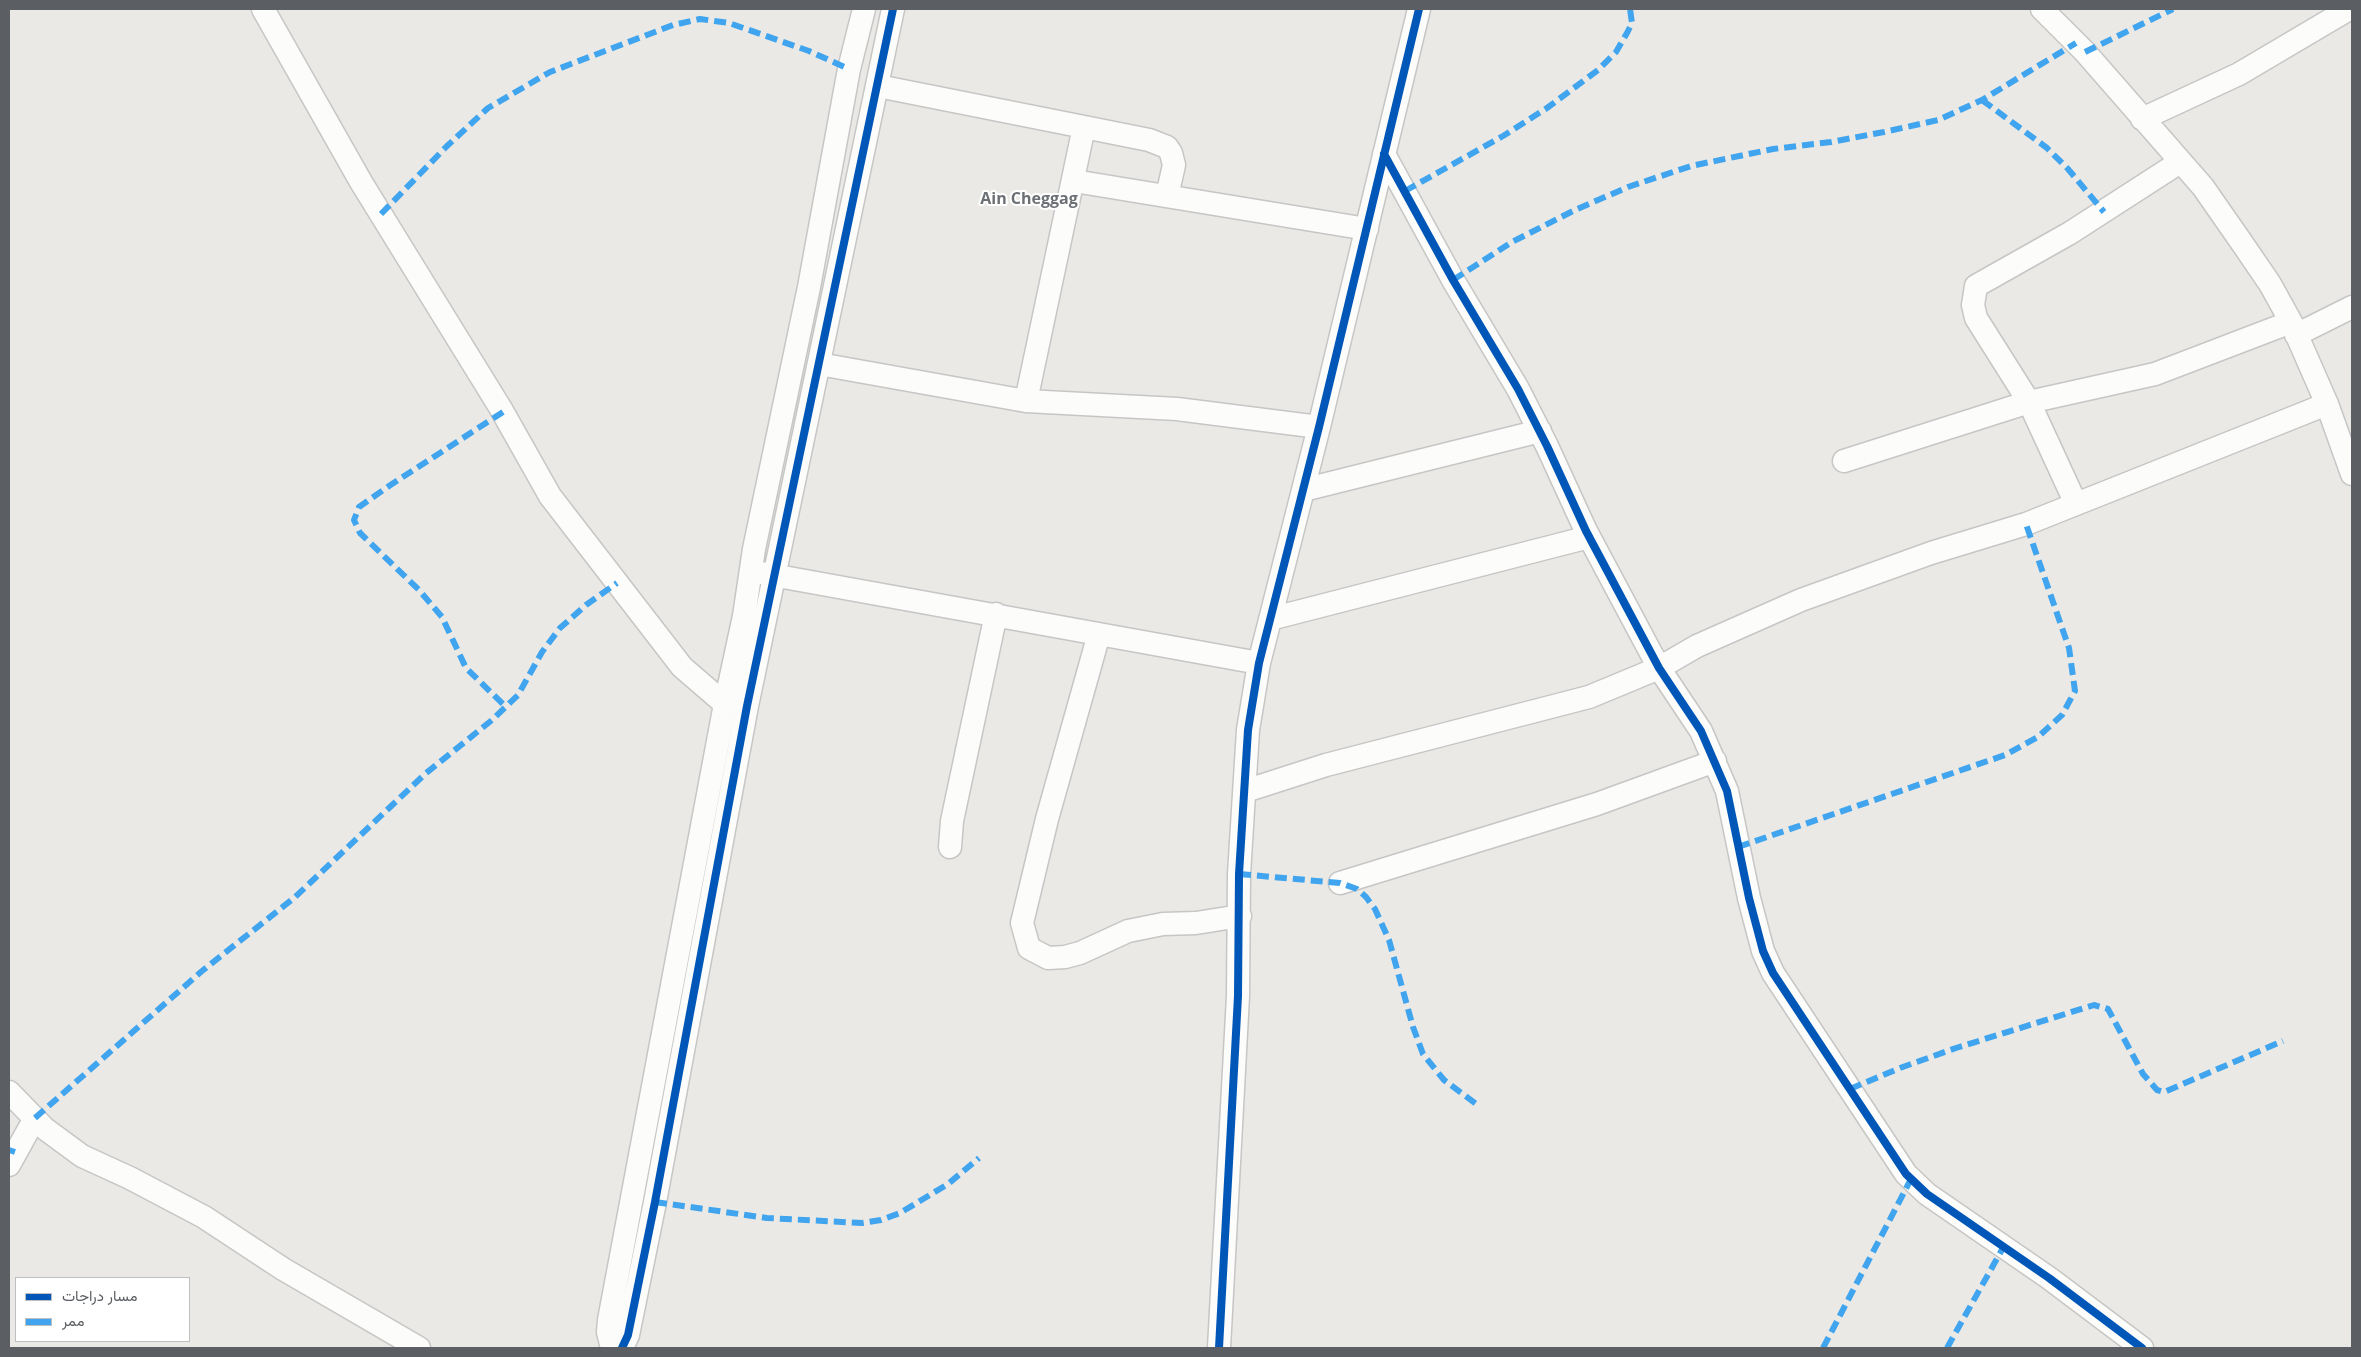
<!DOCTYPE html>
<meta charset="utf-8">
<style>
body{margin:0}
#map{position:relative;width:2361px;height:1357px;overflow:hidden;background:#ebe9e5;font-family:"Open Sans",Vazirmatn,sans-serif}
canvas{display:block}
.frame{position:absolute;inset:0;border:10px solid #5b5e62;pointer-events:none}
.legend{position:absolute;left:15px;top:1277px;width:175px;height:65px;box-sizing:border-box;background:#fff;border:1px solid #bdbfc0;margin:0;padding:6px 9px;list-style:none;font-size:15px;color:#5b5e62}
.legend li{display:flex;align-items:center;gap:10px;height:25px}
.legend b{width:25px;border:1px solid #bdbfc0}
</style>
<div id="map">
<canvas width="2361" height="1357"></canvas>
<div class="frame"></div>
<ul class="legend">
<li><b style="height:6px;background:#0057b8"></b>مسار دراجات</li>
<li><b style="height:6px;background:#40a5ee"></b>ممر</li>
</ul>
</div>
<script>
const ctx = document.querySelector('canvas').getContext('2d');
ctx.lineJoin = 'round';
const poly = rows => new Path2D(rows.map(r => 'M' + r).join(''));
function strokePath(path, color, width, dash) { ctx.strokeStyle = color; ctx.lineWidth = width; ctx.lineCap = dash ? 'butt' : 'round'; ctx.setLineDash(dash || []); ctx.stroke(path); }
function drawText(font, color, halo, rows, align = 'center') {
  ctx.font = font + ' "Open Sans",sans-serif'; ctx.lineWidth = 4; ctx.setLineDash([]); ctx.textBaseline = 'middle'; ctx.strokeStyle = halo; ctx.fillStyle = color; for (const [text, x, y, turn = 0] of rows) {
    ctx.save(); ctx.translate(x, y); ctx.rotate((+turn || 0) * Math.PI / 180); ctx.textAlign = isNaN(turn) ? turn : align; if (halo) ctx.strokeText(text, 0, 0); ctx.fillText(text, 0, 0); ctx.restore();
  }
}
const minor = poly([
 [263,9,361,182,501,409,550,496,682,667,725,704],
 [2042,9,2085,52,2203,187,2242,243,2270,284,2291,322,2327,404,2352,474],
 [878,86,1084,127,1026,401],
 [2142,119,2239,74,2349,9],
 [1084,127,1149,140,1167,147,1171,153,1174,165,1167,196],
 [1384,154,1453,280,1518,389,1547,446,1586,531,1659,668,1701,731,1727,791,1749,898,1763,951,1773,973,1906,1174,1927,1194,2049,1278,2142,1348],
 [1074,181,1367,229],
 [2296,335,2352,307],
 [819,364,1026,401,1177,409,1319,427],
 [1844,461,2029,402,1976,318,1973,305,1976,286,2070,233,2180,162],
 [1303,490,1540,431],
 [2076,504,2029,402,2155,374,2291,322],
 [761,573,1259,663],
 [1270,619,1589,537],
 [1099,634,1047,819,1022,923,1029,948,1048,958,1065,957,1080,953,1128,931,1163,924,1196,923,1240,916],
 [1245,791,1326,765,1589,697,1659,668,1697,646,1801,600,1931,553,2026,524,2327,404],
 [950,847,952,821,996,614],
 [1340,883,1597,804,1715,761],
 [9,1092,44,1128,82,1156,130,1178,204,1217,283,1269,419,1348],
 [9,1165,35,1118],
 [612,1348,608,1332,609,1320,725,704,744,616,754,549,809,287,849,69,864,9],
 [622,1348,628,1335,655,1202,747,706,893,9],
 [1219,1348,1238,996,1239,874,1248,730,1259,663,1319,427,1419,9]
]);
strokePath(minor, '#c6c6c6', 25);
strokePath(minor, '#fcfcfb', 22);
strokePath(poly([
 [2085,52,2173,9],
 [1982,100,2047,148,2068,169,2104,212],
 [1405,191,1503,136,1547,108,1598,70,1616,52,1627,33,1632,23,1630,9],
 [381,214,447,146,488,108,550,72,673,25,700,19,729,23,809,51,849,69],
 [1453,280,1512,242,1575,210,1628,187,1691,166,1773,149,1831,142,1884,132,1938,120,1982,100,2076,43],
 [503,412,389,486,359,507,354,520,360,533,419,590,442,617,466,668,506,707],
 [1738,847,2005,755,2038,737,2062,715,2075,691,2069,648,2026,524],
 [1239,874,1340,883,1357,889,1366,897,1375,909,1389,940,1413,1027,1423,1054,1444,1080,1479,1106],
 [1850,1089,1900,1068,1956,1048,2094,1005,2108,1009,2143,1074,2157,1090,2164,1092,2283,1041],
 [35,1118,202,971,294,898,425,774,492,720,518,695,542,652,560,628,586,605,617,583],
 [9,1150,15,1152],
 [655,1202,767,1218,862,1223,881,1220,900,1213,948,1184,979,1158],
 [1823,1348,1911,1179],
 [1947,1348,2004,1246]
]), '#40a5ee', 6, [12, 6]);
strokePath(poly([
 [1384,154,1453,280,1518,389,1547,446,1586,531,1659,668,1701,731,1727,791,1749,898,1763,951,1773,973,1906,1174,1927,1194,2049,1278,2142,1348],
 [622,1348,628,1335,655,1202,747,706,893,9],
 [1219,1348,1238,996,1239,874,1248,730,1259,663,1319,427,1419,9]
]), '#0057b8', 8);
drawText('bold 16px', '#6c7074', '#fff', [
 ["Ain Cheggag",1029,199]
]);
</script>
